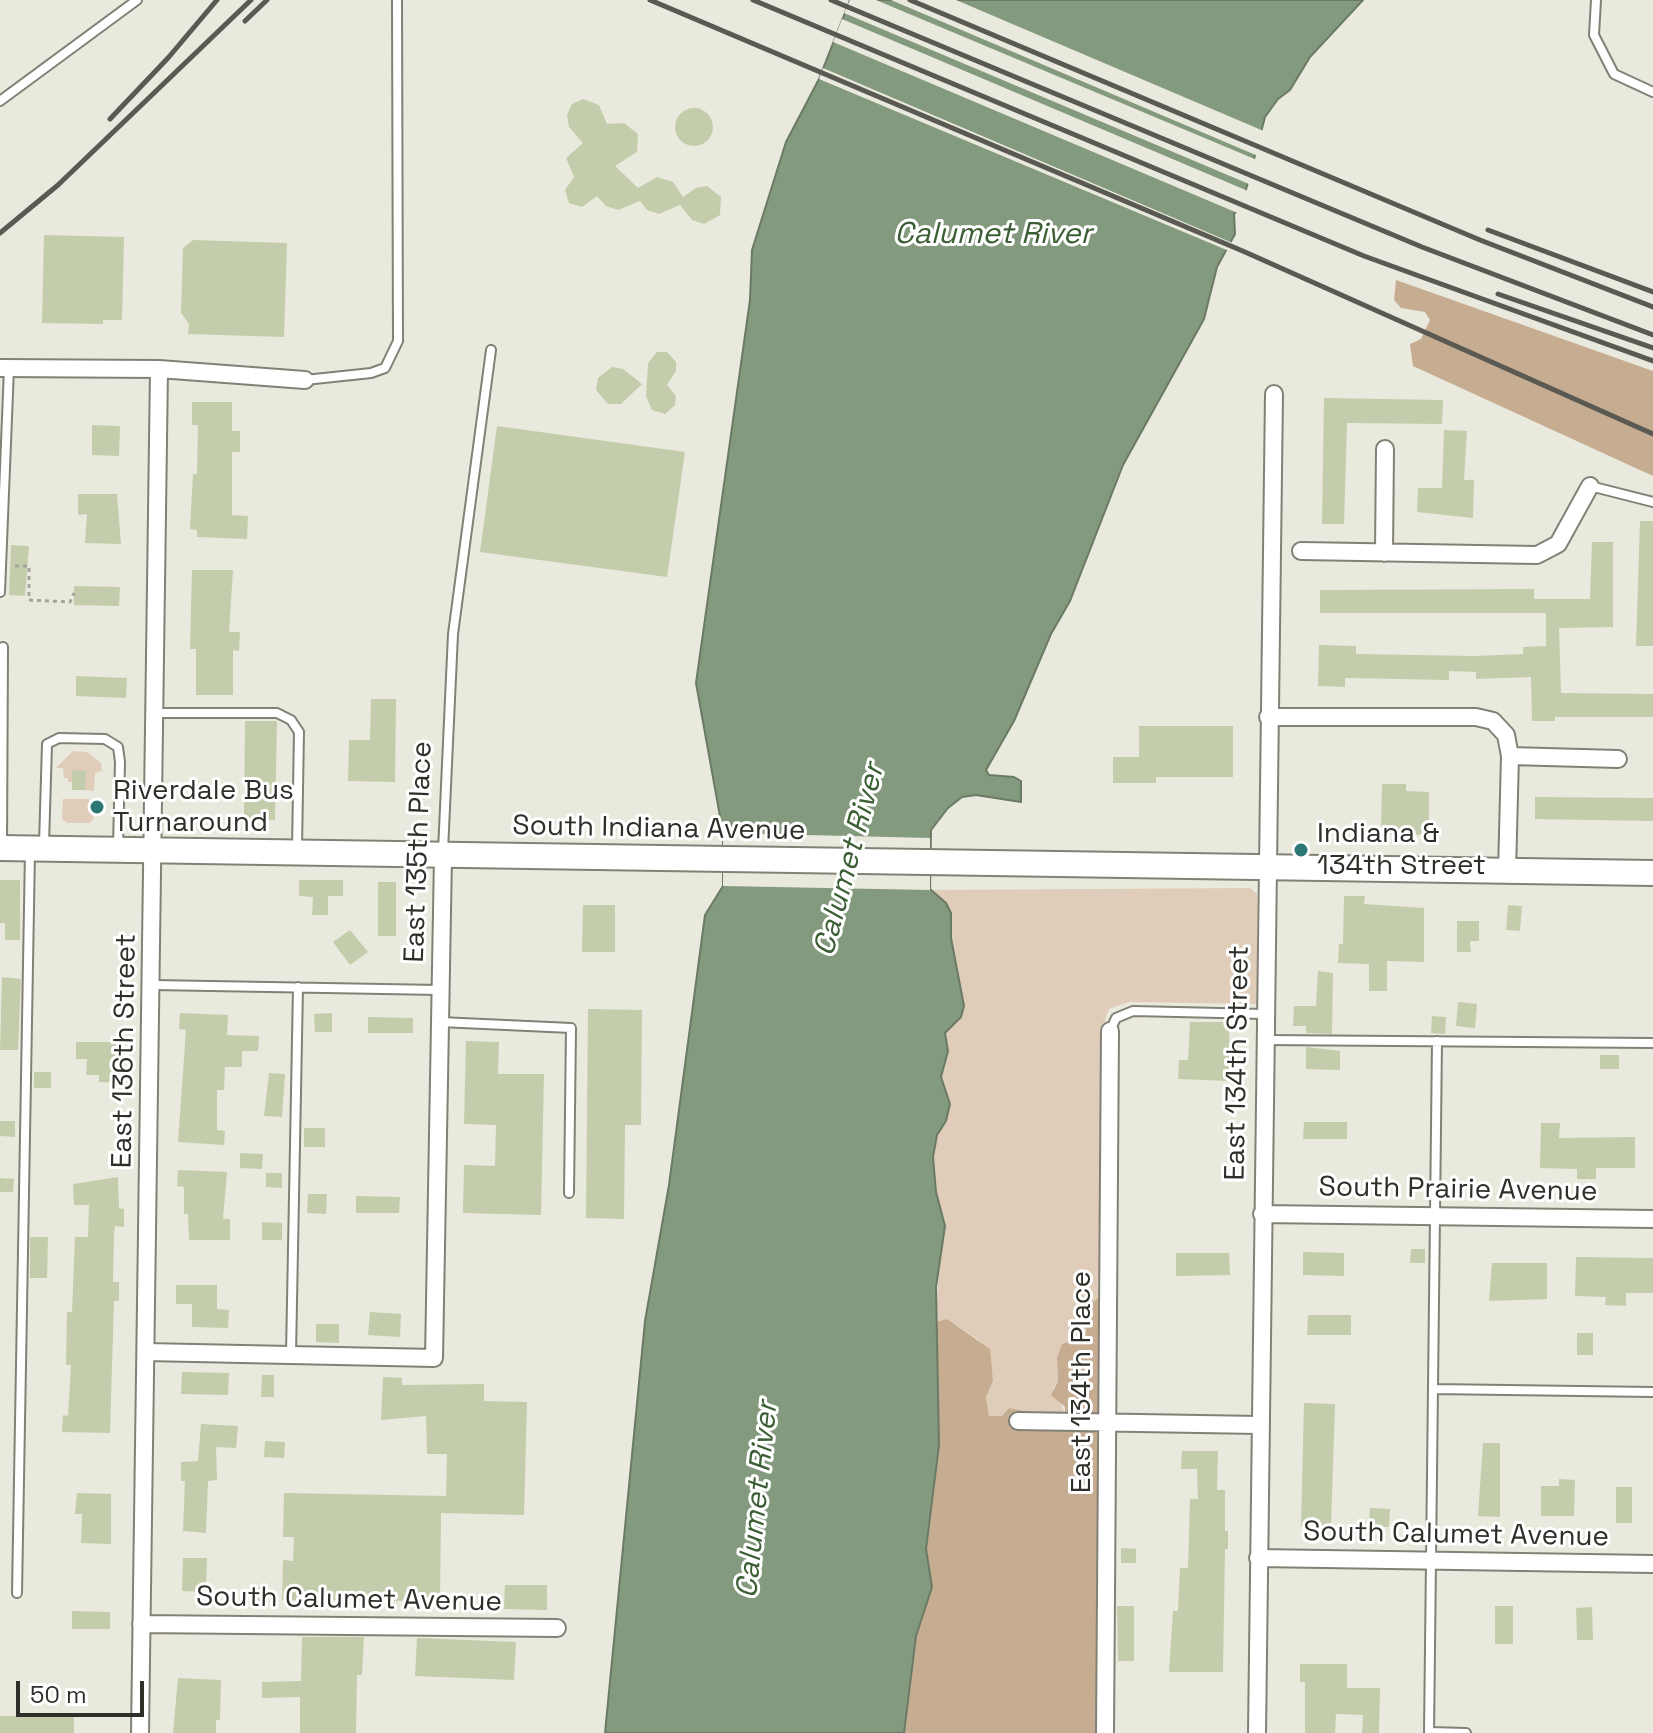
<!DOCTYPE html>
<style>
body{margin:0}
#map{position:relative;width:1653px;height:1733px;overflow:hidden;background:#eae9dd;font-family:"Space Grotesk",sans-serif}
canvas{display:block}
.scale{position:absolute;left:16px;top:1681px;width:128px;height:36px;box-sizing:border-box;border:4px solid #2f2f2a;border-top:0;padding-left:10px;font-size:24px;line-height:28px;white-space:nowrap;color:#2f2f2a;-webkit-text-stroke:6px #fff;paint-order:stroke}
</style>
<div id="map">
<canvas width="1653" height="1733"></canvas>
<div class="scale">50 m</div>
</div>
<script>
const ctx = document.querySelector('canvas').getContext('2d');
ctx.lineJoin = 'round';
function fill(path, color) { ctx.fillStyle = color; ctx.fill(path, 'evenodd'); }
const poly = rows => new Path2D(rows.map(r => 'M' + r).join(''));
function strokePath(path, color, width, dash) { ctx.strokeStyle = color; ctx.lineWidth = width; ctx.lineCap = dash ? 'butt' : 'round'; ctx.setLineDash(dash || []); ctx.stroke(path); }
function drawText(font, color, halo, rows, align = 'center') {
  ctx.font = font + ' "Space Grotesk",sans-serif'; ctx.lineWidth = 6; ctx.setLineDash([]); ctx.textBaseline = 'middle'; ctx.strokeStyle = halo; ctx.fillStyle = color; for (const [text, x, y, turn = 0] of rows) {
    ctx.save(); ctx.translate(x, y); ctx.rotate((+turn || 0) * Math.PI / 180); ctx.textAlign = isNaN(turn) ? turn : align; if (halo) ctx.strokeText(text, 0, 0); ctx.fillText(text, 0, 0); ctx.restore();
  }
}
fill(poly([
 [73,751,87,752,101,763,102,771,95,773,94,791,85,790,85,771,73,771,72,782,68,782,68,778,64,778,63,768,56,768],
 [63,799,89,799,89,808,94,809,93,819,90,823,67,823,62,819],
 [1250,888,1257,894,1257,1004,1129,1002,1109,1009,1105,1019,1103,1299,1087,1315,1087,1335,1062,1344,1057,1357,1058,1381,1053,1388,1065,1413,1055,1418,1038,1417,1009,1408,1002,1416,989,1416,986,1397,993,1381,980,1341,947,1319,936,1322,940,1247,945,1226,936,1192,933,1157,937,1135,946,1121,941,1077,945,1033,961,1017,964,1006,951,938,951,913,946,903,930,890]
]), '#e0cdb9');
fill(poly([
 [1396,280,1653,371,1653,476,1413,366,1410,344,1421,339,1430,320,1425,312,1401,308,1394,300],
 [1097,1299,1103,1299,1101,1733,904,1733,916,1636,932,1587,926,1549,939,1445,936,1322,947,1319,990,1349,993,1381,986,1397,989,1416,1002,1416,1009,1408,1055,1418,1065,1413,1065,1407,1051,1395,1058,1381,1057,1357,1062,1344,1086,1335,1087,1315,1090,1304]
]), '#c6ac91');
const water = poly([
 [850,0,1363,0,1310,57,1290,90,1278,99,1265,117,1242,205,1234,214,1235,234,1217,267,1204,319,1123,465,1070,601,1051,634,1014,721,986,770,989,775,1014,777,1021,781,1021,802,976,795,962,797,948,808,931,830,930,889,946,903,951,913,951,938,964,1006,961,1017,945,1033,948,1051,941,1077,950,1104,946,1121,937,1135,933,1157,936,1192,945,1226,936,1287,939,1445,926,1549,932,1587,916,1636,904,1733,605,1733,645,1321,669,1185,705,915,723,886,723,833,696,683,750,300,752,250,786,142,819,79,850,0]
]);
fill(water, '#849a7e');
strokePath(water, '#6a7a65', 2);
fill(poly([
 [850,0,876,0,1257,160,1249,184,844,13],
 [891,0,956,0,1266,132,1258,156],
 [842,19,1248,191,1245,206,1240,214,833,42],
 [823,68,1235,244,1234,246,1229,251,819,79],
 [723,833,930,838,930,890,723,886]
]), '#eae9dd');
fill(poly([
 [583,99,599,105,607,124,624,123,638,134,637,152,615,166,638,188,657,177,673,182,683,197,696,188,707,186,721,197,720,215,704,224,692,220,680,205,659,214,647,210,640,201,618,210,606,206,597,196,582,207,569,203,565,190,574,177,566,158,583,143,569,127,567,115,572,104],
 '675 127a19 19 0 1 1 38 0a19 19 0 1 1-38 0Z',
 [44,235,124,237,122,320,103,320,103,324,42,323],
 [193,240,287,243,284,337,188,334,189,324,181,313,183,248],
 [657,352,667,352,676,362,676,371,667,385,676,396,675,405,665,414,652,410,646,396,648,363],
 [612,367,623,369,642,384,621,404,608,404,596,390,598,378],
 [1324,398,1443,400,1442,424,1347,423,1344,524,1322,524],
 [192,402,232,402,232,431,240,431,240,452,232,452,232,515,248,516,247,539,197,537,197,530,190,529,193,474,197,474,198,425,192,425],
 [92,425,120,426,119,456,92,455],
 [497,426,685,452,667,577,480,552],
 [1444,430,1467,431,1464,480,1474,480,1473,518,1417,512,1418,488,1442,488],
 [78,494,117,494,121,544,85,543,87,514,78,515],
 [1640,521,1653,521,1653,646,1636,646],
 [1592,542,1613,542,1613,627,1559,628,1561,693,1653,694,1653,717,1555,717,1555,721,1532,721,1531,677,1476,679,1476,672,1449,671,1449,680,1345,678,1345,687,1318,686,1319,645,1356,646,1356,654,1475,656,1523,654,1523,647,1546,646,1546,613,1320,613,1320,590,1534,589,1534,599,1590,599],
 [11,545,29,546,25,596,9,595],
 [192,570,233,570,229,632,240,632,239,651,233,650,233,695,196,695,196,649,190,649],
 [74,586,120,587,119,606,74,605],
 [76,676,127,678,126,698,76,696],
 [371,699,396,699,395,782,348,781,349,740,370,740],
 [245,721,277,721,275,820,244,820],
 [1139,726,1233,726,1233,777,1156,777,1156,783,1113,783,1113,757,1139,757],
 [72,770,86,771,85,790,72,790],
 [1382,784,1406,784,1406,791,1429,792,1429,835,1388,834,1388,829,1381,829],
 [1535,797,1653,798,1653,821,1535,819],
 [0,880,20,880,20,940,5,940,5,923,0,923],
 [299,880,343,880,343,896,328,896,328,915,312,915,313,897,299,896],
 [378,882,396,882,396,936,378,936],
 [1344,896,1365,896,1364,904,1424,908,1424,962,1387,961,1387,991,1369,991,1369,964,1338,963,1339,944,1343,944],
 [583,905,615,905,615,952,582,952],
 [1508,905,1522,906,1520,931,1506,930],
 [1457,921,1479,921,1479,941,1470,941,1471,952,1457,952],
 [350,930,368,952,350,965,333,942],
 [1318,971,1333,973,1332,1034,1306,1033,1306,1026,1293,1026,1294,1006,1316,1006],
 [2,977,21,979,18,1050,0,1050],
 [1458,1002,1477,1004,1475,1028,1456,1026],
 [588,1009,642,1010,641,1125,625,1125,624,1219,586,1218],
 [180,1013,228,1015,227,1035,259,1036,258,1051,242,1051,242,1067,225,1067,224,1090,217,1090,217,1130,225,1131,224,1145,178,1142,186,1030,179,1029],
 [332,1013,332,1032,315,1032,314,1014],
 [1432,1016,1446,1017,1445,1034,1431,1033],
 [368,1017,413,1018,413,1033,368,1033],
 [1190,1022,1229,1022,1230,1081,1178,1079,1179,1060,1188,1060],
 [466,1041,499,1042,498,1074,544,1074,541,1215,463,1213,464,1165,495,1166,496,1125,464,1124],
 [76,1042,119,1042,119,1065,125,1065,125,1083,99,1082,99,1075,86,1075,87,1059,76,1059],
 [1306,1047,1340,1051,1340,1070,1306,1069],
 [1600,1055,1619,1055,1619,1069,1600,1069],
 [34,1072,51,1072,51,1088,34,1088],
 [269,1073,285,1074,282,1117,264,1116],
 [0,1121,15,1121,15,1137,0,1136],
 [1304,1122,1347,1122,1347,1139,1303,1139],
 [1541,1123,1560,1123,1559,1138,1635,1137,1635,1168,1596,1168,1596,1179,1577,1179,1577,1169,1540,1168],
 [304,1128,325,1128,325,1147,304,1147],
 [240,1153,263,1154,262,1169,240,1168],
 [178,1170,227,1172,223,1219,230,1219,230,1240,189,1240,188,1214,184,1214,184,1187,177,1186],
 [266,1173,282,1173,282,1188,266,1187],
 [118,1177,119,1208,124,1209,124,1227,115,1226,114,1233,113,1282,119,1282,119,1301,114,1301,110,1433,62,1432,63,1415,68,1416,71,1365,66,1365,67,1312,72,1312,75,1237,88,1237,89,1205,74,1205,73,1184],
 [0,1178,14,1179,13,1192,0,1192],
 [308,1194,327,1194,326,1214,307,1213],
 [356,1196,400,1197,399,1213,356,1213],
 [262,1222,282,1223,282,1240,262,1240],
 [30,1237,48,1237,47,1278,30,1278],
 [1411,1249,1425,1249,1425,1263,1410,1263],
 [1303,1252,1344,1253,1344,1276,1303,1275],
 [1176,1253,1229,1253,1230,1275,1176,1276],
 [1576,1257,1653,1258,1653,1293,1626,1293,1626,1306,1605,1305,1606,1297,1575,1296],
 [1492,1263,1547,1263,1547,1299,1489,1301],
 [176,1285,217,1285,217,1309,229,1310,228,1328,192,1327,192,1304,176,1304],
 [370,1312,401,1314,400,1337,368,1335],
 [1308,1315,1351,1315,1351,1335,1307,1335],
 [316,1324,339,1324,339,1343,316,1342],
 [1577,1333,1593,1333,1593,1355,1577,1355],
 [182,1372,229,1373,228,1395,181,1394],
 [262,1375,274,1375,274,1397,261,1397],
 [383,1377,402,1378,402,1385,484,1384,484,1401,527,1402,524,1515,441,1513,440,1601,282,1600,283,1560,293,1561,294,1537,283,1537,284,1493,446,1496,447,1454,427,1454,426,1416,381,1420],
 [1304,1403,1335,1404,1331,1527,1301,1527],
 [201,1424,238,1426,236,1448,216,1447,217,1480,208,1481,206,1533,183,1531,185,1481,181,1481,181,1462,198,1461],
 [265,1441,285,1442,284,1458,264,1457],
 [1483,1443,1500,1443,1500,1517,1478,1516],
 [1182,1451,1218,1451,1217,1490,1225,1490,1225,1531,1228,1531,1228,1549,1225,1549,1223,1672,1169,1672,1173,1611,1178,1611,1180,1568,1188,1568,1190,1499,1198,1499,1197,1469,1181,1469],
 [1559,1479,1575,1480,1574,1516,1541,1516,1541,1486,1559,1486],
 [1616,1487,1632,1487,1632,1523,1616,1523],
 [77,1493,111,1494,111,1544,81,1543,82,1514,75,1514],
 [1370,1508,1390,1509,1389,1527,1369,1526],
 [1121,1548,1136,1549,1136,1563,1121,1563],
 [183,1558,207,1558,206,1592,182,1591],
 [505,1585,547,1585,547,1610,504,1609],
 [251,1587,267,1588,267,1606,250,1605],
 [1117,1606,1134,1606,1134,1661,1118,1661],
 [1495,1606,1513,1606,1513,1644,1495,1644],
 [1592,1607,1593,1640,1577,1640,1576,1608],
 [72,1611,110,1612,110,1629,72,1629],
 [302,1637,364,1637,362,1675,357,1675,356,1733,300,1733,300,1697,262,1698,262,1682,301,1681],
 [417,1638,516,1642,514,1680,415,1676],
 [1300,1664,1347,1664,1347,1688,1380,1688,1379,1733,1362,1733,1363,1715,1336,1714,1335,1733,1305,1733,1305,1682,1300,1682],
 [178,1678,221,1680,220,1720,216,1720,216,1733,173,1733],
 [0,1716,74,1716,74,1733,0,1733]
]), '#c3cdab');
const service = poly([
 [1596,0,1594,35,1614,74,1653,92],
 [0,101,137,0],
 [305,380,371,373,385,368,398,341,397,0],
 [1590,486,1653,502],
 [0,592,9,368],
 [156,713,277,713,291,720,299,732,297,848],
 [2,844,3,647],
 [44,844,47,744,59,738,105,739,118,747,120,762,118,846],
 [443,851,453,634,491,350],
 [153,985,440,990],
 [440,1022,571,1028,569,1193],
 [1110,1031,1116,1018,1133,1011,1264,1014],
 [1265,1040,1653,1043],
 [291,1354,298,987],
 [1433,1389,1653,1392],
 [17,1593,30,850],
 [1429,1732,1466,1733],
 [1429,1733,1437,1041]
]);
const minor = poly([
 [0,368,159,369,305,380],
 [1301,551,1537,555,1558,544,1590,486],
 [1384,553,1385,449],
 [1268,717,1476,717,1493,721,1506,735,1510,756,1507,872],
 [1510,756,1618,759],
 [1262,1214,1653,1219],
 [146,1352,434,1358,443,856],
 [1018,1421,1259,1425],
 [1258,1558,1653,1564],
 [141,1624,557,1628],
 [140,1733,159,369],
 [1105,1733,1110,1031],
 [1257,1733,1274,394]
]);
const secondary = poly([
 [0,848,1653,873]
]);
strokePath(service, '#828176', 12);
strokePath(minor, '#828176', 20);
strokePath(secondary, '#828176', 28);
strokePath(poly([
 [15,566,29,566,29,600,70,602,74,593]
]), '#a5a49b', 3, [4, 4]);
strokePath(service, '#fff', 8);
strokePath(minor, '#fff', 16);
strokePath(secondary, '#fff', 24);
strokePath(poly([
 [650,0,1245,252,1653,434],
 [753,0,1364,256,1653,361],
 [831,0,1422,247,1653,335],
 [910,0,1480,240,1653,307],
 [245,21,267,0],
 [110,119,168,58,217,0],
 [1488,230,1653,292],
 [0,233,58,185,251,0],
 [1498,294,1653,348]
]), '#5a5a53', 5);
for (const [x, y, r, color] of [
 [97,807,8,"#2c7675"],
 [1301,850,8,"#2c7675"]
]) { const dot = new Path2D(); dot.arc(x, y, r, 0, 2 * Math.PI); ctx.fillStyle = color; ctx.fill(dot); strokePath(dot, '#fff', 3); }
drawText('28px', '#2f2f2a', '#fff', [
 ["Riverdale Bus",113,791],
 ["Turnaround",113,823],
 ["Indiana &",1317,834],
 ["134th Street",1317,866]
], 'left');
drawText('28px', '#2f2f2a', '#fff', [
 ["South Indiana Avenue",659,829,1],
 ["East 135th Place",419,852,-88],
 ["East 136th Street",125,1051,-89],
 ["East 134th Street",1238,1063,-89],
 ["South Prairie Avenue",1458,1190,1],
 ["East 134th Place",1082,1382,-90],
 ["South Calumet Avenue",1456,1535,1],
 ["South Calumet Avenue",349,1600,1]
]);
drawText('italic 30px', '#3c5e34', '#fff', [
 ["Calumet River",993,235],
 ["Calumet River",850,860,-75],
 ["Calumet River",758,1500,-84]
]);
</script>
